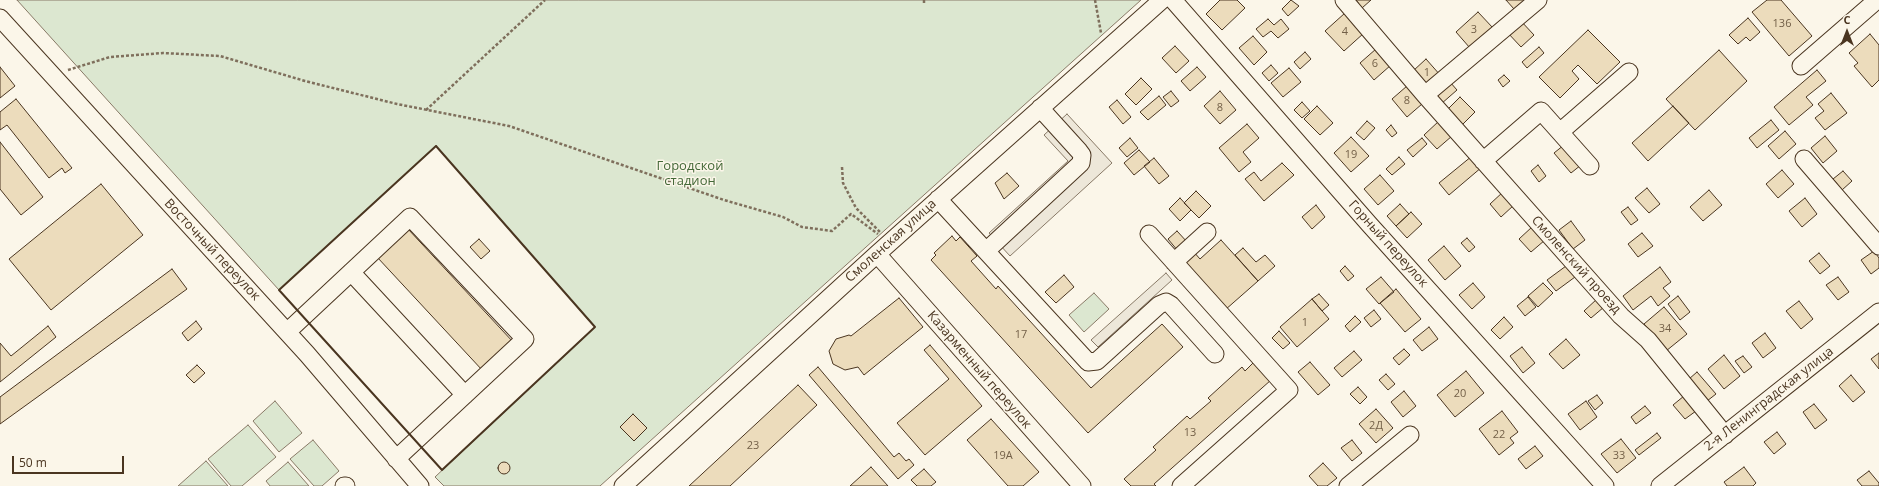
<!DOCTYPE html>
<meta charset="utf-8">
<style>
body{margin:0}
#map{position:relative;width:1879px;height:486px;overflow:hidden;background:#fbf6e9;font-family:"Open Sans",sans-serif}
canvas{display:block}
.north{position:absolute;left:1827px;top:12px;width:40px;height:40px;-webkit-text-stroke:3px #fbf6e9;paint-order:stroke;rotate:0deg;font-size:11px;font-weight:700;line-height:16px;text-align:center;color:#4a3520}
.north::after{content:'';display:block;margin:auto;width:14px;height:18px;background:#4a3520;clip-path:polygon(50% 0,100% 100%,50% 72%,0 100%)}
.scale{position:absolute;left:12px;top:456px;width:112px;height:18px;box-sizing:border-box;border:2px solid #4a3520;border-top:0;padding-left:5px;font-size:12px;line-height:14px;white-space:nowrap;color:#4a3520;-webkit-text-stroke:3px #fbf6e9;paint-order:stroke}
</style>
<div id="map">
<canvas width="1879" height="486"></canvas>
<div class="north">С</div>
<div class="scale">50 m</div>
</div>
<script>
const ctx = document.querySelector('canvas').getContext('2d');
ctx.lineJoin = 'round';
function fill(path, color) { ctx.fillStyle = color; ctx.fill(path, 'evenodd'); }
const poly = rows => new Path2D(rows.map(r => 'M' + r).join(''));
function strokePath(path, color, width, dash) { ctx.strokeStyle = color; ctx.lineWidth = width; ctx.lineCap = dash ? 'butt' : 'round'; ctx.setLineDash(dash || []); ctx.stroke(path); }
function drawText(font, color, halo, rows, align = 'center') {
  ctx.font = font + ' "Open Sans",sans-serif'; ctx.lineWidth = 3; ctx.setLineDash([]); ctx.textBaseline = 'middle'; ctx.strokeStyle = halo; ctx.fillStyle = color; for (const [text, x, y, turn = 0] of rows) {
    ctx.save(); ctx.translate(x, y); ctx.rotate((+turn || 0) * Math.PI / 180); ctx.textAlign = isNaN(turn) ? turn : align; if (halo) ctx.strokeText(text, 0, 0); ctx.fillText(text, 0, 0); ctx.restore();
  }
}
const green = poly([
 [17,0,1141,0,600,486,444,486,435,477,595,327,436,146,279,290,17,0],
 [1094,293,1109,309,1084,332,1069,315,1094,293],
 [275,401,302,433,279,452,253,421,275,401],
 [248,425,276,457,242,486,231,486,208,459,248,425],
 [313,440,339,471,322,486,314,486,290,459,313,440],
 [206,461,228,486,178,486,206,461],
 [288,462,309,486,270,486,266,481,288,462]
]);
fill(green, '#dce7d0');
strokePath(green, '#887966', 1);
const parking = poly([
 [1067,114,1112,163,1010,256,989,233,1068,161,1044,135,1067,114],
 [1166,273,1172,280,1098,347,1091,340,1166,273]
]);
fill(parking, '#ede7d9');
strokePath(parking, '#887966', 1);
const building = poly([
 [1220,0,1237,0,1245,8,1222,30,1206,14,1220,0],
 [1291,0,1299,6,1288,16,1282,9,1291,0],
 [1356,0,1371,0,1362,8,1356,0],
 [1506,0,1525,0,1514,9,1506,0],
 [1767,0,1781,0,1812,36,1789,56,1752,12,1767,0],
 [1478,12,1493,28,1470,48,1456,32,1478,12],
 [1345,13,1364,33,1344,51,1325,31,1345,13],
 [1748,18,1760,32,1750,41,1746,37,1738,44,1729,35,1748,18],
 [1268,19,1274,25,1281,19,1289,29,1278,38,1271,31,1263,37,1256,29,1268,19],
 [1520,20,1534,35,1521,47,1507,32,1520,20],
 [1588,30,1620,62,1597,84,1578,65,1572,71,1579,79,1560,98,1539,77,1588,30],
 [1870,34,1879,45,1879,80,1872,87,1854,66,1858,63,1849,53,1870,34],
 [1253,36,1267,52,1254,65,1239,48,1253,36],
 [1175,46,1189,61,1176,73,1162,58,1175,46],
 [1539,47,1544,53,1527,68,1522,62,1539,47],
 [1376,49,1391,65,1374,80,1360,63,1376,49],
 [1719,50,1747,81,1695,130,1666,99,1719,50],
 [1305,52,1311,59,1300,69,1294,62,1305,52],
 [1426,59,1441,76,1427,87,1413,71,1426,59],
 [1271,65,1278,73,1269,81,1262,73,1271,65],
 [0,67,15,86,0,98,0,67],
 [1197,67,1206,77,1190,91,1181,81,1197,67],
 [1289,68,1301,82,1283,97,1271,83,1289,68],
 [1817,70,1826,81,1806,97,1813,105,1789,125,1774,107,1817,70],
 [1504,75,1510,81,1503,87,1498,80,1504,75],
 [1141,78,1152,89,1136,105,1125,94,1141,78],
 [1450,82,1457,90,1441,104,1434,95,1450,82],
 [1407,86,1422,104,1407,117,1392,99,1407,86],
 [1171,91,1179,101,1171,107,1163,97,1171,91],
 [1220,91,1236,110,1220,124,1204,106,1220,91],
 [1831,93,1847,113,1825,130,1815,118,1824,111,1818,104,1831,93],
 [1159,96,1166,105,1148,120,1140,112,1159,96],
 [1460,97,1475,112,1461,126,1446,111,1460,97],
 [16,99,72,168,65,173,62,168,49,178,7,125,0,130,0,112,16,99],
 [1117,100,1131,117,1123,124,1109,107,1117,100],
 [1302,102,1310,111,1302,118,1294,110,1302,102],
 [1317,106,1333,123,1320,135,1304,119,1317,106],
 [1673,106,1689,123,1648,161,1632,143,1673,106],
 [1771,120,1779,130,1757,148,1749,138,1771,120],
 [1367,121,1375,128,1364,140,1356,133,1367,121],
 [1439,121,1452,136,1437,149,1424,135,1439,121],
 [1247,124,1259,138,1243,152,1251,162,1239,172,1219,148,1247,124],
 [1391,125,1397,133,1392,137,1386,130,1391,125],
 [1785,131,1796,144,1779,159,1768,146,1785,131],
 [1825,136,1837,151,1823,163,1811,148,1825,136],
 [1351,137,1369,156,1351,172,1334,153,1351,137],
 [1130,138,1138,148,1127,157,1119,148,1130,138],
 [1422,138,1427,144,1413,157,1407,150,1422,138],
 [0,142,43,197,21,215,0,189,0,142],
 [1564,145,1581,165,1571,173,1554,153,1564,145],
 [1139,150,1150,162,1134,175,1124,163,1139,150],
 [1472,156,1482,167,1449,195,1439,183,1472,156],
 [1399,157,1405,164,1392,175,1386,169,1399,157],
 [1154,158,1169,176,1159,184,1144,166,1154,158],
 [1282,163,1294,175,1264,201,1245,179,1254,172,1261,181,1282,163],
 [1538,165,1546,176,1539,182,1531,171,1538,165],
 [1782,170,1794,184,1778,198,1766,184,1782,170],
 [1843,171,1852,181,1842,190,1833,179,1843,171],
 [1007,173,1019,186,1004,199,995,183,1007,173],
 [1380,175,1394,191,1378,205,1364,189,1380,175],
 [101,184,143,235,51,310,9,259,101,184],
 [1647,188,1660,204,1649,213,1635,198,1647,188],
 [1709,190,1722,205,1703,221,1690,207,1709,190],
 [1196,191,1211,206,1199,218,1184,203,1196,191],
 [1503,192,1514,205,1501,217,1490,204,1503,192],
 [1180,198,1191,210,1180,221,1169,209,1180,198],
 [1805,198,1817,214,1802,227,1789,211,1805,198],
 [1400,204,1409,214,1396,226,1387,216,1400,204],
 [1316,205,1325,217,1312,229,1302,217,1316,205],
 [1628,207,1638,220,1631,225,1621,212,1628,207],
 [1411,212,1422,224,1407,238,1396,226,1411,212],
 [1571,221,1585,240,1573,249,1559,230,1571,221],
 [1532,227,1545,240,1531,252,1519,239,1532,227],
 [408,229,514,343,483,371,377,257,408,229],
 [1177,231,1188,243,1178,251,1168,239,1177,231],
 [1642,233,1653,246,1638,257,1628,244,1642,233],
 [952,236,956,241,960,237,977,256,971,261,996,289,998,286,1091,388,1162,324,1183,347,1088,433,931,260,936,255,934,253,952,236],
 [1467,238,1475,247,1469,252,1461,243,1467,238],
 [479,239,490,251,481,259,470,247,479,239],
 [1221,240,1258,281,1225,310,1182,261,1193,251,1200,259,1221,240],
 [1444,246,1461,266,1445,280,1428,260,1444,246],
 [1243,248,1256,262,1265,255,1275,266,1258,281,1235,255,1243,248],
 [1874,251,1879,258,1879,268,1871,274,1861,260,1874,251],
 [1819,253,1830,266,1820,274,1809,261,1819,253],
 [1345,266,1354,276,1348,281,1340,271,1345,266],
 [1566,266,1575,277,1556,291,1547,280,1566,266],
 [1660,267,1671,282,1663,288,1670,296,1658,306,1651,296,1633,310,1623,296,1660,267],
 [172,269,187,289,0,424,0,397,172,269],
 [1064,275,1074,287,1056,303,1045,292,1064,275],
 [1381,277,1394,292,1379,304,1366,289,1381,277],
 [1838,277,1849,292,1838,300,1826,285,1838,277],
 [1473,283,1485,297,1472,309,1459,295,1473,283],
 [1543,283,1553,293,1538,307,1528,296,1543,283],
 [1396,289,1421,319,1405,332,1380,303,1396,289],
 [1319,294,1329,305,1322,311,1312,299,1319,294],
 [1678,296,1690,312,1680,320,1668,304,1678,296],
 [1528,297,1536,307,1525,316,1517,306,1528,297],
 [899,298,923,327,864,375,858,367,845,370,833,364,829,351,836,339,849,335,851,336,899,298],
 [1312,299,1329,319,1297,347,1280,327,1312,299],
 [1597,299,1604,307,1591,318,1584,311,1597,299],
 [1799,301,1813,319,1801,329,1786,311,1799,301],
 [1664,307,1687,334,1666,351,1644,324,1664,307],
 [1374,310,1381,319,1371,327,1364,318,1374,310],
 [1355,316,1361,322,1350,332,1345,326,1355,316],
 [1504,317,1513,327,1500,339,1491,330,1504,317],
 [196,321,202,329,188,341,182,333,196,321],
 [48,326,56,337,0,382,0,343,11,356,48,326],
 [1429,327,1438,339,1422,351,1413,340,1429,327],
 [1279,331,1290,343,1283,349,1272,338,1279,331],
 [1765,333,1776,348,1763,358,1752,343,1765,333],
 [1566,339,1580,355,1563,369,1549,354,1566,339],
 [930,345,982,406,925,455,897,423,949,379,924,350,930,345],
 [1522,347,1535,363,1523,373,1510,356,1522,347],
 [1404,349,1410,355,1399,365,1393,358,1404,349],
 [1354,351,1362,360,1342,377,1334,368,1354,351],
 [1879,353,1879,369,1871,359,1879,353],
 [1724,355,1740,376,1724,389,1708,369,1724,355],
 [1743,356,1752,367,1744,373,1735,361,1743,356],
 [1254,362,1271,380,1154,484,1156,486,1131,486,1124,479,1156,450,1153,447,1187,416,1190,419,1211,401,1208,398,1242,367,1245,371,1254,362],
 [1310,362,1330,385,1318,395,1298,372,1310,362],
 [197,365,205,373,194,383,186,375,197,365],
 [818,367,894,457,899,453,906,461,909,459,914,465,898,479,809,375,818,367],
 [1466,371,1484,393,1455,417,1437,395,1466,371],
 [1697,372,1716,394,1707,401,1689,379,1697,372],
 [1386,374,1395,384,1388,390,1379,380,1386,374],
 [1851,375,1865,392,1853,402,1839,386,1851,375],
 [798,385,817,405,730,486,689,486,798,385],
 [1358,387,1367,397,1360,404,1350,394,1358,387],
 [1404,391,1416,406,1403,417,1391,402,1404,391],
 [1597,395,1603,403,1595,410,1588,401,1597,395],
 [1684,396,1696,411,1685,419,1673,405,1684,396],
 [1586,401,1597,417,1580,430,1568,414,1586,401],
 [1814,404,1827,420,1815,429,1803,412,1814,404],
 [1645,406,1651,413,1636,424,1631,417,1645,406],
 [1376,409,1393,428,1376,443,1359,424,1376,409],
 [1502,411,1518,432,1510,438,1514,443,1499,455,1479,429,1502,411],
 [633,414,647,428,634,441,620,427,633,414],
 [991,419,1039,472,1023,486,1008,486,967,440,991,419],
 [1777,432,1786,444,1774,454,1764,442,1777,432],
 [1657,433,1661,438,1639,455,1635,450,1657,433],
 [1621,439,1636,458,1617,473,1601,454,1621,439],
 [1352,440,1362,453,1352,461,1341,448,1352,440],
 [1535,446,1543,456,1526,469,1518,459,1535,446],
 '498 468a6 6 0 1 1 12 0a6 6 0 1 1-12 0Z',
 [1323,463,1337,478,1327,486,1318,486,1309,476,1323,463],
 [871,467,888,486,850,486,871,467],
 [1744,467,1756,483,1753,486,1727,486,1724,482,1744,467],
 [924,469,936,482,931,486,917,486,911,480,924,469],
 [1869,471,1879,483,1879,486,1862,486,1857,480,1869,471]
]);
fill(building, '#ecdcbc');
strokePath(building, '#4a3520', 1);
const minor = poly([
 [1173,0,1369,224,1605,486],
 [1344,0,1425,95,1621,316,1648,340,1725,435],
 [0,18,307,354,420,486],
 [1801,66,1877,0],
 [1425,95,1538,0],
 [1560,132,1629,72],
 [1804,159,1879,246],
 [1483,161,1541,111,1590,166],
 [938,199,1088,362,1097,361,1159,305,1166,302,1171,305,1215,354],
 [1149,234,1289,390,1181,486],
 [986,251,1081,163,1082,155,1079,151,1040,108],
 [877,254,1082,486],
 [1174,262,1207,232],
 [351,272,465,395],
 [287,332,410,217,525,339,396,459],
 [344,486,346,486],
 [623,486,877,254,1162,0],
 [1348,486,1410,435],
 [1660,486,1879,312]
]);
strokePath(minor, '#4a3520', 19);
strokePath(poly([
 [924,0,924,4],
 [1095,0,1101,33],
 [68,70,110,57,163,53,220,56,305,81,397,104,509,126,724,200,783,217,802,227,832,231,851,214,878,234],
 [426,110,545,0],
 [842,167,843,183,856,208,880,232]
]), '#7f6f5c', 2.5, [3, 2]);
strokePath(minor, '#fbf6e9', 17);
strokePath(poly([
 [436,146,595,327,442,470,279,290,436,146]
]), '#4a3520', 2);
drawText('11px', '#725f47', null, [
 ["136",1782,24],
 ["3",1474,30],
 ["4",1345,32],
 ["6",1375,64],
 ["1",1427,73],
 ["8",1407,101],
 ["8",1220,108],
 ["19",1351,155],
 ["1",1305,323],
 ["34",1665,329],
 ["17",1021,335],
 ["20",1460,394],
 ["2Д",1376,426],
 ["13",1190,433],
 ["22",1499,435],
 ["23",753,446],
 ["19А",1003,456],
 ["33",1619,456]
]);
drawText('13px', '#436837', '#fbf6e9', [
 ["Городской",690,166],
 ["стадион",690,181]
]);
drawText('13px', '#4a3520', '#fbf6e9', [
 ["Смоленская улица",891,241,-42],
 ["Горный переулок",1388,244,48],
 ["Восточный переулок",212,250,47],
 ["Смоленский проезд",1576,265,48],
 ["Казарменный переулок",979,370,49],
 ["2-я Ленинградская улица",1769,399,-38]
]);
</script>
